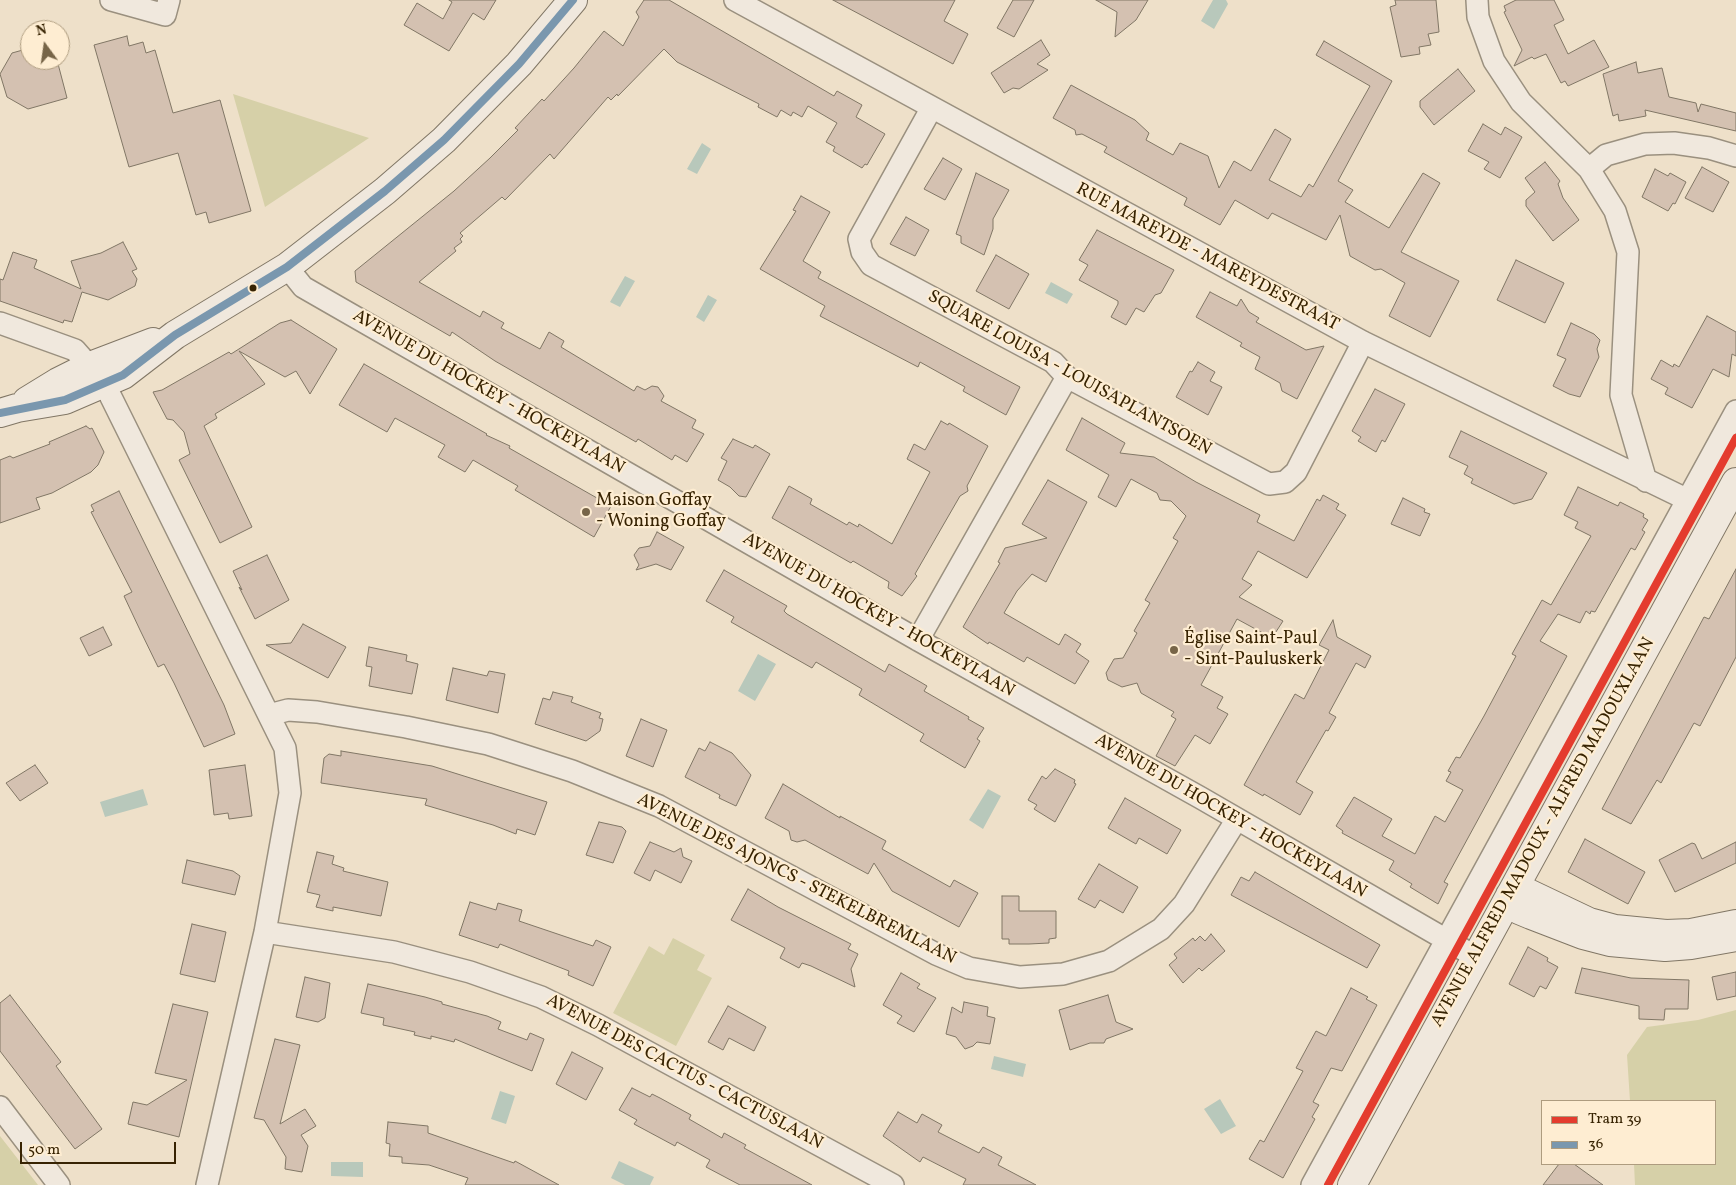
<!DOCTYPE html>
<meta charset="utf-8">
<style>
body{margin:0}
#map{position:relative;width:1736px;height:1185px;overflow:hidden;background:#eee0c9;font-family:Vollkorn,serif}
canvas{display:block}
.legend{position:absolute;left:1541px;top:1100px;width:175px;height:65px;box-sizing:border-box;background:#feedd2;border:1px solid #ae9c7f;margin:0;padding:6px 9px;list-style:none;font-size:15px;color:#372302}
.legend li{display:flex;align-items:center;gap:10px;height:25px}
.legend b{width:25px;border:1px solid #ae9c7f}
.north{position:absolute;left:20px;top:20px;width:50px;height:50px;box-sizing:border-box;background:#feedd2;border:1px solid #ae9c7f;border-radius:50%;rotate:346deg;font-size:14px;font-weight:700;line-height:20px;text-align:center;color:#372302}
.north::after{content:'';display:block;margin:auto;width:18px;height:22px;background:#776548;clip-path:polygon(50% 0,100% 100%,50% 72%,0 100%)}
.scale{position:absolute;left:20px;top:1142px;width:156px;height:22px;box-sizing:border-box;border:2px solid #372302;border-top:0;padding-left:6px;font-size:15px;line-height:18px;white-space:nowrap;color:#372302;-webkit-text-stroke:4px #feedd2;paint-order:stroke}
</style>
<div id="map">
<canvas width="1736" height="1185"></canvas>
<ul class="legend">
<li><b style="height:6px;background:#e43c2e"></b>Tram 39</li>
<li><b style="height:6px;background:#7a97ae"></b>36</li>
</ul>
<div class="north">N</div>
<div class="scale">50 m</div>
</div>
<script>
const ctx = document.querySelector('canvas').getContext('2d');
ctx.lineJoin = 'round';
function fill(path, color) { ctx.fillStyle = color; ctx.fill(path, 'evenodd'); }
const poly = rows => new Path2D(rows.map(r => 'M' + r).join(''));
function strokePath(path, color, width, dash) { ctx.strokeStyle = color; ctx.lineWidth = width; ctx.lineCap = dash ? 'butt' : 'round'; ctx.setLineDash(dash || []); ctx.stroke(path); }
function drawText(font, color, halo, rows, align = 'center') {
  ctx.font = font + ' Vollkorn,serif'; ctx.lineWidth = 4.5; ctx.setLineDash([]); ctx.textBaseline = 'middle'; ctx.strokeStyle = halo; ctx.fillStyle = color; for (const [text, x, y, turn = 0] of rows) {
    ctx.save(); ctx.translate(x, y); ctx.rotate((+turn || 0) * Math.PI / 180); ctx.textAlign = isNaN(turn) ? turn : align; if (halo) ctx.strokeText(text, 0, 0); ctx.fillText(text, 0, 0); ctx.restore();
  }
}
fill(poly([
 [233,94,369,138,265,207],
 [673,938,705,955,697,970,712,978,676,1046,613,1013,649,946,664,955],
 [1736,1010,1736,1185,1635,1185,1634,1164,1715,1164,1715,1101,1630,1101,1627,1055,1647,1027,1698,1020],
 [0,1136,38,1185,0,1185]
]), '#d6d0a8');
fill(poly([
 [1213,0,1226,0,1228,4,1214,29,1201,21],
 [702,143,711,149,697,174,687,169],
 [625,276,635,281,620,307,610,302],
 [1051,282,1073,294,1067,304,1045,293],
 [708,295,717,300,704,322,696,317],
 [758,654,776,664,755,701,738,691],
 [143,789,148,805,105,817,100,802],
 [988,789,1001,796,983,829,969,820],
 [994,1056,1026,1064,1023,1077,991,1069],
 [500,1091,515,1096,506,1124,491,1119],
 [1220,1099,1236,1126,1221,1134,1204,1109],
 [619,1161,654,1177,650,1185,625,1185,611,1178],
 [331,1162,363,1162,363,1177,331,1176]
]), '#b8c8bb');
const building = poly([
 [449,0,496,0,484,20,473,13,449,51,404,25,417,3,443,19,452,2,449,0],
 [644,0,669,0,834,96,837,91,862,105,856,117,885,134,867,165,865,164,862,168,833,151,835,147,826,142,837,123,808,106,802,117,793,112,791,116,781,110,777,117,758,107,759,104,677,62,664,49,618,96,617,94,611,100,608,97,554,159,550,154,505,200,502,197,460,233,463,236,460,239,462,242,454,248,456,251,419,282,480,317,483,311,504,323,501,328,540,349,549,332,564,341,561,347,634,391,637,386,645,390,652,386,658,387,664,396,661,401,696,420,692,428,704,434,687,462,675,455,672,460,638,439,636,442,495,361,452,332,450,336,424,321,356,282,355,271,454,191,490,158,518,130,515,128,542,99,544,101,574,68,604,31,623,46,639,17,636,12,644,0],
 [833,0,955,0,944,21,968,34,953,64,833,0],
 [1013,0,1034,0,1014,37,997,28,1013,0],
 [1096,0,1148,0,1136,20,1115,37,1117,12,1096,0],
 [1395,0,1436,0,1439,32,1428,34,1431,45,1419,47,1420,54,1401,57,1390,7,1396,5,1395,0],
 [1516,0,1554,0,1564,20,1554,25,1568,54,1594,40,1609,67,1568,86,1565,81,1561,83,1546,54,1534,59,1532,57,1514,66,1522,50,1504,12,1506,11,1504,6,1516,0],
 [127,36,129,46,143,42,146,53,155,50,173,113,220,100,251,211,209,223,206,212,196,215,178,153,129,167,94,45,127,36],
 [1041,40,1050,55,1037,64,1048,70,1019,89,1013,88,1004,93,991,73,1041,40],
 [1324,41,1392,81,1338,181,1353,190,1345,202,1389,228,1423,173,1440,183,1401,252,1459,281,1430,337,1389,316,1405,283,1381,269,1375,270,1350,256,1340,215,1326,240,1272,213,1268,219,1235,200,1220,225,1184,205,1187,198,1104,152,1107,147,1082,134,1076,135,1075,130,1053,118,1071,85,1135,120,1149,133,1146,140,1173,155,1180,143,1208,156,1219,188,1234,161,1251,171,1275,129,1291,139,1269,180,1301,197,1309,184,1313,187,1370,86,1316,55,1324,41],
 [30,48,30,60,57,60,67,98,28,109,7,97,0,74,12,53,30,48],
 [1636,62,1638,73,1662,68,1669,97,1696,103,1698,112,1701,104,1736,113,1736,131,1645,110,1646,116,1619,121,1618,114,1613,116,1603,74,1636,62],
 [1458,69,1475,91,1434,125,1420,107,1420,101,1458,69],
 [1483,124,1501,135,1505,127,1522,137,1500,178,1484,169,1489,162,1468,151,1483,124],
 [943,158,962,169,945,200,924,189,943,158],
 [1545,162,1560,181,1558,184,1563,198,1579,220,1553,241,1526,206,1526,200,1535,192,1525,178,1545,162],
 [1702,167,1729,182,1713,212,1685,198,1702,167],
 [1655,169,1668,176,1670,173,1686,182,1675,204,1673,203,1668,211,1642,197,1655,169],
 [976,173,1009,190,993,219,993,229,984,255,961,243,961,236,956,234,976,173],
 [801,196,830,212,803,261,821,272,818,278,1020,387,1006,415,963,391,965,387,920,362,918,367,820,316,825,306,760,269,796,211,793,210,801,196],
 [906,217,929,230,915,256,890,244,906,217],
 [1097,230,1174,270,1161,293,1155,295,1144,312,1136,308,1126,325,1111,317,1118,304,1118,301,1079,280,1088,265,1079,260,1097,230],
 [123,242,137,269,132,271,137,279,135,286,108,300,82,292,72,322,64,320,63,323,0,301,0,279,3,280,13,252,37,260,34,268,81,289,71,261,101,253,123,242],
 [996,255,1029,274,1009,309,976,291,996,255],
 [1516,260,1564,283,1545,323,1497,300,1516,260],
 [1210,292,1237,306,1241,299,1249,312,1259,318,1256,322,1306,350,1324,346,1297,399,1282,391,1280,383,1255,369,1260,357,1240,346,1242,343,1196,317,1210,292],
 [1707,316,1736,332,1736,356,1732,354,1729,377,1713,369,1692,408,1665,394,1668,388,1651,379,1661,360,1673,367,1674,364,1679,367,1707,316],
 [291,320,337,349,310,394,296,371,285,377,239,351,265,384,215,414,217,418,204,426,252,527,220,543,179,460,190,454,184,432,173,420,167,419,153,392,162,390,229,352,231,354,280,323,291,320],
 [1571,323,1594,334,1600,340,1597,349,1599,357,1580,397,1569,394,1553,386,1566,359,1557,355,1571,323],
 [1198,362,1215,372,1210,381,1222,387,1208,415,1176,397,1190,371,1192,372,1198,362],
 [364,364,487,434,486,435,510,446,509,448,611,506,594,537,515,490,518,486,473,460,465,472,438,457,445,445,395,418,387,432,339,405,364,364],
 [1375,389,1405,404,1385,442,1382,440,1376,452,1358,441,1361,437,1352,431,1375,389],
 [1082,418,1125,443,1120,453,1154,457,1196,482,1260,515,1257,522,1294,541,1317,499,1320,501,1323,495,1339,504,1336,509,1346,515,1307,578,1258,551,1242,579,1252,585,1239,597,1283,621,1272,638,1237,619,1201,685,1223,697,1217,708,1228,714,1210,744,1195,735,1175,766,1156,756,1176,719,1171,716,1174,712,1141,693,1137,683,1122,687,1108,680,1106,673,1114,659,1123,658,1137,633,1134,631,1150,603,1145,600,1178,541,1173,538,1186,516,1171,501,1160,500,1157,493,1131,479,1116,507,1098,497,1109,475,1066,450,1082,418],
 [941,421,948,425,949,423,988,446,967,486,968,491,960,496,915,574,917,576,902,596,888,588,889,582,853,561,851,563,772,518,789,486,812,499,810,504,847,525,849,522,858,527,859,524,892,544,930,472,907,459,914,444,925,450,941,421],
 [86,426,90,429,92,428,104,452,98,465,91,472,52,493,36,498,40,509,0,523,0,460,10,456,13,458,50,444,49,442,86,426],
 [1461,431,1547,473,1532,499,1514,504,1471,483,1473,479,1464,474,1468,466,1449,457,1461,431],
 [733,439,753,448,755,445,770,454,746,497,739,496,730,487,718,480,727,461,721,458,733,439],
 [1048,480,1087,502,1046,582,1032,574,1017,591,1004,613,1059,645,1065,634,1081,644,1076,652,1089,661,1075,684,1027,657,1024,662,989,642,988,644,963,627,1000,563,998,562,1005,548,1047,538,1022,524,1048,480],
 [1578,487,1618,506,1620,502,1644,514,1643,517,1648,520,1642,530,1645,532,1635,550,1631,548,1595,612,1591,611,1590,614,1586,611,1580,623,1558,614,1540,641,1567,656,1444,882,1448,884,1438,904,1410,887,1412,884,1389,870,1394,861,1342,833,1343,831,1336,826,1354,797,1392,819,1382,836,1415,854,1435,816,1445,822,1463,790,1446,781,1451,772,1448,771,1456,757,1460,758,1484,716,1516,656,1512,654,1542,600,1551,605,1591,536,1575,528,1578,522,1564,515,1578,487],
 [119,491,224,705,235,734,204,747,174,683,164,664,158,667,140,630,124,596,132,592,91,512,94,511,91,505,119,491],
 [1403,498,1425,509,1424,512,1430,514,1420,536,1391,524,1403,498],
 [657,532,684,547,671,570,656,564,636,570,639,565,634,555,639,548,650,546,657,532],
 [267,555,289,600,255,619,239,587,242,590,233,571,267,555],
 [1736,569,1736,657,1700,726,1694,723,1661,783,1657,780,1631,824,1602,809,1704,617,1709,619,1736,569],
 [724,570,787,606,784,611,787,614,885,672,889,664,922,683,927,686,924,691,969,717,968,719,984,728,977,739,980,741,965,768,920,741,924,734,859,695,862,689,816,662,812,668,731,622,734,617,706,601,724,570],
 [1333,620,1337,637,1371,656,1365,668,1356,663,1329,713,1336,717,1328,731,1326,730,1296,782,1313,792,1300,815,1264,794,1263,796,1244,785,1295,694,1304,699,1329,650,1319,645,1333,620],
 [303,624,346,647,328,678,266,645,291,643,303,624],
 [103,627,112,645,89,656,80,638,103,627],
 [369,647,407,655,406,661,418,664,412,694,369,686,372,667,366,666,369,647],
 [453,668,487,676,489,671,505,674,498,713,446,700,453,668],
 [553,692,573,697,571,702,601,713,599,718,603,719,600,731,586,741,535,724,543,698,550,700,553,692],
 [641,719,667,730,653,767,626,756,641,719],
 [710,742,732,753,751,775,736,806,719,798,720,795,685,777,699,748,705,751,710,742],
 [341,751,432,766,547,802,535,835,517,829,516,834,493,825,425,805,427,799,321,783,324,758,329,754,341,756,341,751],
 [35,765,48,783,20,801,6,783,35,765],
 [245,765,252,816,229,819,228,813,214,815,209,770,245,765],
 [1055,769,1075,780,1074,783,1076,784,1055,822,1034,809,1037,805,1028,800,1042,776,1046,779,1055,769],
 [783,784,840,818,840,816,886,841,882,849,950,887,954,880,978,893,959,927,892,891,874,863,868,874,805,840,797,842,791,840,789,831,765,818,783,784],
 [1125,798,1181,830,1167,854,1139,838,1136,844,1108,828,1125,798],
 [599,822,622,827,626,831,613,863,586,855,599,822],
 [1585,839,1645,872,1628,904,1568,872,1585,839],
 [650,842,674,852,681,848,683,857,692,861,681,883,655,870,650,881,634,873,650,842],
 [1736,842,1736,863,1675,892,1659,860,1692,843,1695,844,1702,859,1736,842],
 [317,852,334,856,332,864,344,868,343,871,388,882,381,916,333,907,333,911,316,907,320,895,307,892,317,852],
 [187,860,233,871,240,876,235,895,182,883,187,860],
 [1099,864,1138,887,1123,913,1100,900,1095,908,1078,899,1099,864],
 [1255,872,1380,945,1367,968,1231,895,1241,877,1249,881,1255,872],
 [748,889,778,907,851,944,848,949,858,954,851,969,855,987,811,966,802,963,799,968,780,958,785,948,731,920,748,889],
 [1002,896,1019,896,1019,911,1056,911,1056,938,1049,939,1049,943,1029,944,1009,944,1009,939,1002,939,1002,896],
 [470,902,496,910,498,903,522,910,519,921,593,946,596,940,611,947,593,986,568,975,569,971,500,944,498,948,459,935,470,902],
 [192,924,226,932,215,982,180,974,192,924],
 [1211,934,1225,951,1202,971,1199,968,1183,983,1169,965,1177,958,1174,954,1193,938,1195,941,1200,936,1205,941,1211,934],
 [1528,947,1548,958,1547,961,1558,967,1546,989,1540,986,1534,997,1509,984,1528,947],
 [1582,968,1631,978,1689,980,1688,1009,1665,1009,1664,1020,1639,1019,1639,1006,1575,993,1582,968],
 [1736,972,1736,996,1717,1000,1712,977,1736,972],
 [901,973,920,984,917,988,936,998,914,1032,897,1023,902,1016,883,1005,901,973],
 [305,977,330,983,325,1018,318,1022,296,1017,305,977],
 [368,984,425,997,442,1002,442,1004,487,1016,501,1022,498,1029,527,1040,530,1033,544,1039,532,1071,455,1039,454,1042,431,1036,431,1039,414,1035,415,1032,383,1025,384,1018,361,1013,368,984],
 [1351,988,1368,997,1366,999,1377,1005,1342,1071,1331,1068,1313,1102,1319,1105,1312,1117,1315,1119,1283,1178,1249,1159,1260,1140,1264,1142,1303,1071,1296,1068,1316,1031,1326,1036,1351,988],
 [10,995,61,1062,56,1066,102,1129,75,1149,0,1051,0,1003,10,995],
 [1108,995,1116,1022,1133,1029,1106,1039,1104,1043,1090,1043,1070,1050,1059,1010,1108,995],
 [964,1002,988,1007,987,1016,995,1018,990,1044,977,1042,973,1046,965,1049,956,1037,946,1034,952,1007,962,1013,964,1002],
 [173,1004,208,1012,179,1137,128,1124,133,1102,147,1105,187,1080,155,1073,173,1004],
 [728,1006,766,1027,754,1051,729,1038,723,1050,708,1042,728,1006],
 [275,1039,300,1045,280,1124,305,1109,316,1126,301,1135,308,1146,302,1172,285,1169,286,1157,264,1120,254,1118,275,1039],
 [572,1052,603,1068,586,1100,556,1084,572,1052],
 [632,1088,650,1097,652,1094,660,1098,691,1115,689,1119,722,1138,724,1133,746,1145,744,1148,812,1185,740,1185,706,1167,710,1160,677,1142,675,1146,634,1124,637,1120,619,1110,632,1088],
 [898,1112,917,1123,922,1114,942,1125,938,1132,979,1153,983,1147,1002,1157,998,1165,1036,1185,963,1185,966,1179,923,1157,920,1162,883,1136,898,1112],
 [388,1122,428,1126,428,1133,514,1163,515,1161,559,1185,465,1185,468,1178,429,1165,402,1163,402,1157,389,1156,390,1144,386,1143,388,1122],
 [1559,1164,1574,1164,1603,1185,1543,1185,1559,1164]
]);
fill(building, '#d4c1b1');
strokePath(building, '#807665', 1);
const street = poly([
 [111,0,165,15,169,0],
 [735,0,1363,342,1688,500],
 [1477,0,1478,17,1494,61,1521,102,1589,169,1615,211,1628,252,1621,395,1646,481],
 [931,109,859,239,862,252,871,265,1053,362,1067,377,1269,484,1285,482,1296,472,1363,342],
 [1589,169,1606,155,1645,144,1674,143,1709,148,1736,156],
 [287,267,303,287,918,640,1201,798,1476,957],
 [0,323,75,350,104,383,285,748,290,793,265,932,207,1185],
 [918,640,1067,377],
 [269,715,288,710,317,712,406,727,488,744,572,771,659,806,936,954,969,968,1020,977,1063,974,1109,961,1161,929,1184,904,1237,819],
 [265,932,394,952,470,972,541,997,598,1025,893,1185],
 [0,1107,59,1185],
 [1312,1185,1736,411]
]);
const secondary = poly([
 [27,401,58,382,90,366,153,342],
 [0,413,17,408,65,400,123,375,175,335,287,267,385,191,444,140,519,64,573,0],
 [1736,924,1691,933,1666,934,1615,929,1589,922,1528,893,1510,895,1519,910,1531,915,1583,935,1610,942,1665,947,1691,945,1736,937],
 [1352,1185,1736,482]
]);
strokePath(street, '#9a907f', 24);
strokePath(secondary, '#807665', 30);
strokePath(street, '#f0e8dd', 21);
strokePath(secondary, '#f0e8dd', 28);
strokePath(poly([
 [0,413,65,400,123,375,175,335,287,267,385,191,444,140,519,64,573,0]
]), '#7a97ae', 8);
strokePath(poly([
 [1328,1185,1736,438]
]), '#e43c2e', 8);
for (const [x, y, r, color] of [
 [253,288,4.5,"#372302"],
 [586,512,5,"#776548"],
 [1174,650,5,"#776548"]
]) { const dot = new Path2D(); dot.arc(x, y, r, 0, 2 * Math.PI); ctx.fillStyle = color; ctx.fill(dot); strokePath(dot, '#feedd2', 2); }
drawText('18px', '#372302', '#feedd2', [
 ["RUE MAREYDE - MAREYDESTRAAT",1207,258,28],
 ["SQUARE LOUISA - LOUISAPLANTSOEN",1069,374,29],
 ["AVENUE DU HOCKEY - HOCKEYLAAN",488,393,30],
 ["AVENUE DU HOCKEY - HOCKEYLAAN",878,616,30],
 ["AVENUE DU HOCKEY - HOCKEYLAAN",1230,817,30],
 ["AVENUE ALFRED MADOUX - ALFRED MADOUXLAAN",1544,833,-61],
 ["AVENUE DES AJONCS - STEKELBREMLAAN",796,880,27],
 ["AVENUE DES CACTUS - CACTUSLAAN",684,1073,28]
]);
drawText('18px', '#372302', '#feedd2', [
 ["Maison Goffay",596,502],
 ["- Woning Goffay",596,523],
 ["Église Saint-Paul",1184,640],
 ["- Sint-Pauluskerk",1184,661]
], 'left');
</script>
